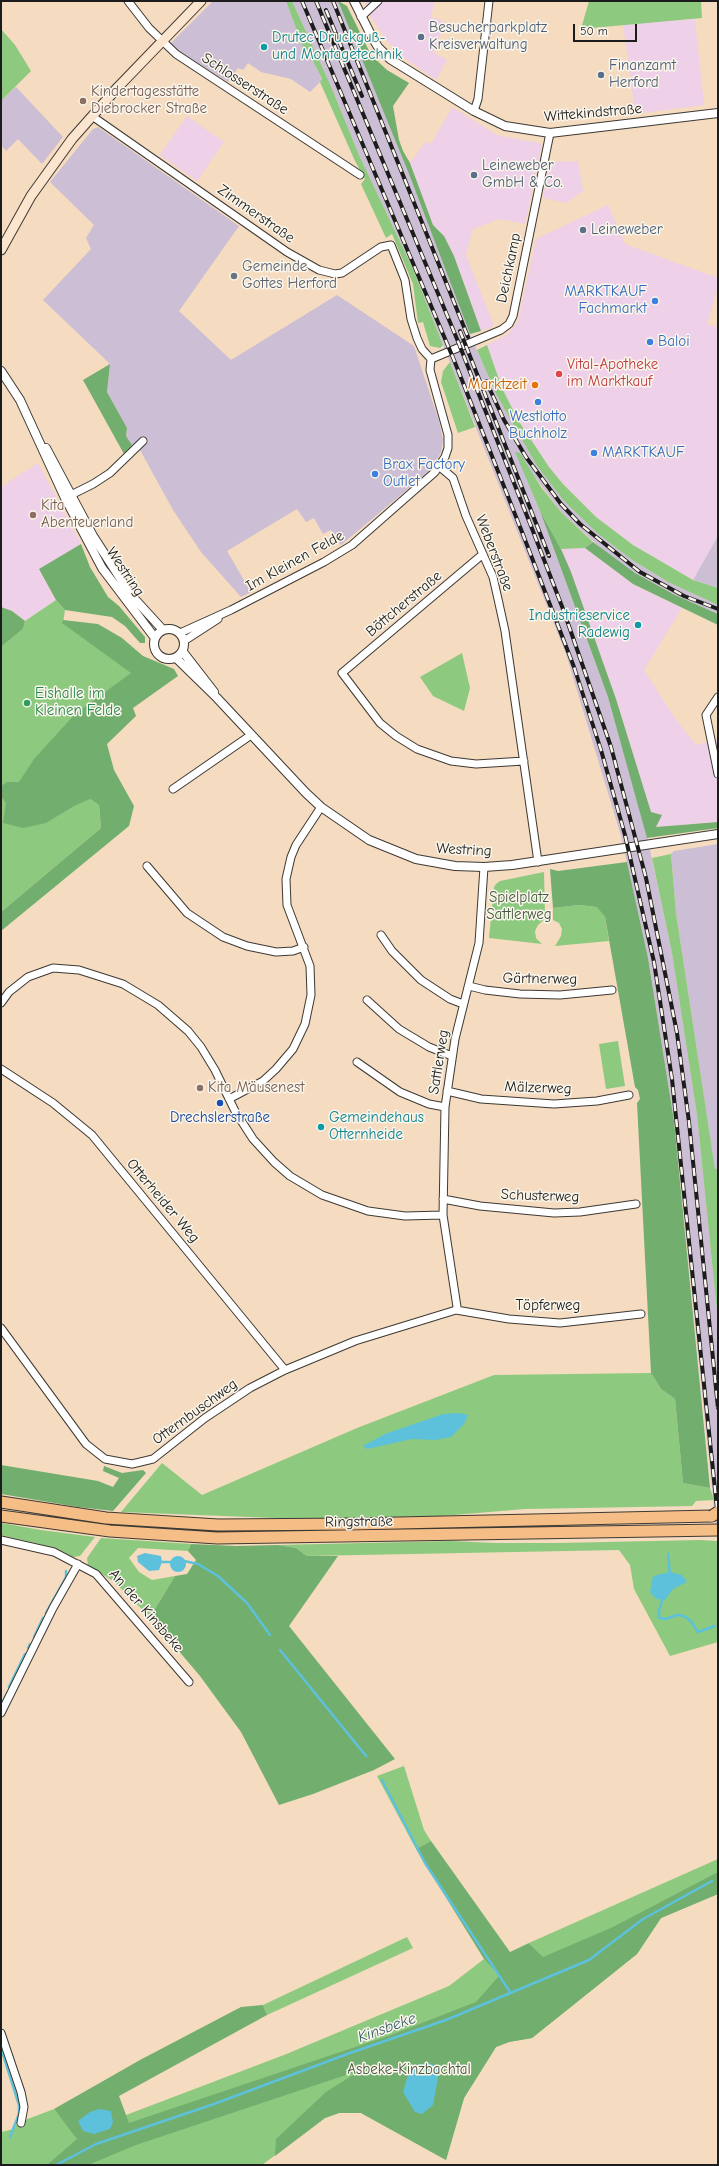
<!DOCTYPE html>
<meta charset="utf-8">
<style>
body{margin:0}
#map{position:relative;width:719px;height:2166px;overflow:hidden;background:#f5dbbf;font-family:"Comic Neue",sans-serif}
canvas{display:block}
.frame{position:absolute;inset:0;border:2px solid #1c1c1c;pointer-events:none}
.scale{position:absolute;left:573px;top:24px;width:64px;height:18px;box-sizing:border-box;border:2px solid #1c1c1c;border-top:0;padding-left:5px;font-size:12px;line-height:14px;white-space:nowrap;color:#1c1c1c;-webkit-text-stroke:3px #fbf7ec;paint-order:stroke}
</style>
<div id="map">
<canvas width="719" height="2166"></canvas>
<div class="frame"></div>
<div class="scale">50 m</div>
</div>
<script>
const ctx = document.querySelector('canvas').getContext('2d');
ctx.lineJoin = 'round';
function fill(path, color) { ctx.fillStyle = color; ctx.fill(path, 'evenodd'); }
const poly = rows => new Path2D(rows.map(r => 'M' + r).join(''));
function strokePath(path, color, width, dash) { ctx.strokeStyle = color; ctx.lineWidth = width; ctx.lineCap = dash ? 'butt' : 'round'; ctx.setLineDash(dash || []); ctx.stroke(path); }
function drawText(font, color, halo, rows, align = 'center') {
  ctx.font = font + ' "Comic Neue",sans-serif'; ctx.lineWidth = 3; ctx.setLineDash([]); ctx.textBaseline = 'middle'; ctx.strokeStyle = halo; ctx.fillStyle = color; for (const [text, x, y, turn = 0] of rows) {
    ctx.save(); ctx.translate(x, y); ctx.rotate((+turn || 0) * Math.PI / 180); ctx.textAlign = isNaN(turn) ? turn : align; if (halo) ctx.strokeText(text, 0, 0); ctx.fillText(text, 0, 0); ctx.restore();
  }
}
fill(poly([
 [364,1,435,1,431,17,445,22,434,53,447,60,436,80,400,55,387,41,372,19],
 [695,19,704,105,635,114,623,24],
 [452,107,497,135,539,143,542,145,525,224,499,219,473,229,466,255,494,326,481,331,454,256,444,236,433,225,410,163,426,141,431,144],
 [187,116,224,142,197,181,160,155],
 [578,161,583,191,567,203,543,198,550,162],
 [608,205,625,244,718,278,718,286,707,324,718,328,718,536,693,580,633,545,596,517,563,484,549,467,518,420,502,388,487,345,507,335,518,321,536,239],
 [38,463,81,544,39,569,56,600,25,621,12,611,1,607,1,487],
 [585,548,633,584,682,608,644,670,675,718,696,745,718,740,718,822,655,827,616,699,561,549]
]), '#eed0e8');
fill(poly([
 [213,1,286,1,304,49,307,48,322,80,310,92,291,79,261,72,248,63,243,70,238,68,228,82,169,45],
 [292,1,338,1,409,174,470,334,496,394,537,466,564,501,597,533,632,560,670,583,718,605,718,614,675,595,635,573,603,550,561,512,516,452,540,511,608,697,646,831,672,953,697,1115,718,1321,718,1546,674,1121,648,958,621,836,566,654,413,269,359,155,330,84],
 [16,87,63,137,42,164,18,139,6,151,1,145,1,101],
 [98,127,239,226,179,311,231,360,337,295,414,346,439,421,443,440,441,452,433,468,341,545,331,530,323,534,314,518,306,522,297,509,227,551,251,592,241,597,201,552,173,510,140,450,132,445,126,436,127,428,107,392,110,364,43,300,91,249,86,238,94,225,50,182,93,129],
 [718,536,718,588,693,580],
 [718,844,718,1169,715,1170,676,913,671,854,674,851]
]), '#ccbed4');
fill(poly([
 [286,1,292,1,330,84,359,155,413,269,443,345,440,348,430,346,423,322,418,323,413,284,392,234,386,238,361,184,365,179,355,161,320,82,322,79,307,49,304,50],
 [589,1,701,1,702,18,581,29],
 [1,29,15,45,31,71,1,101],
 [487,345,502,388,518,420,549,467,563,484,596,517,633,545,693,580,718,588,718,605,670,583,632,560,597,533,564,501,537,466,496,394,477,350],
 [450,362,475,427,458,433,441,382,443,371],
 [515,452,520,453,541,487,561,512,593,542,585,548,561,549,540,511],
 [56,600,65,610,63,623,132,673,76,713,90,799,99,805,101,828,1,912,1,647,23,629,25,621],
 [462,653,470,688,464,711,433,696,420,677],
 [671,854,676,913,715,1169,718,1169,718,1321,697,1115,672,953,652,858],
 [544,872,545,919,538,925,535,931,536,938,542,944,489,938,494,887,496,884,500,881],
 [579,905,598,907,605,917,609,941,555,946,561,936,562,929,559,923,553,920,553,908],
 [618,1041,625,1086,606,1089,599,1044],
 [651,1373,661,1389,675,1399,683,1483,710,1488,714,1500,696,1501,692,1506,525,1509,442,1516,300,1519,121,1512,162,1463,202,1495,357,1428,494,1375],
 [1,1523,41,1530,95,1537,80,1556,73,1557,56,1548,1,1535],
 [101,1538,191,1544,188,1551,138,1548,129,1558,139,1572,152,1580,175,1576,150,1617,113,1581,88,1565,87,1558],
 [700,1540,718,1541,718,1642,670,1656,634,1589,630,1565,619,1550,307,1556,296,1548,278,1545,451,1541,495,1543,559,1543],
 [404,1766,424,1830,431,1841,416,1849,377,1776],
 [718,1859,718,1894,661,1918,637,1954,532,2038,509,2042,496,2047,464,2098,446,2160,361,2113,339,2113,325,2118,262,2165,1,2165,1,2132,14,2129,17,2124,15,2121,25,2120,54,2109,65,2123,126,2115,284,2055,449,1986,484,1959,499,1976,540,1954,529,1943],
 [407,1937,413,1948,267,2015,263,2005]
]), '#8dca7f');
fill(poly([
 [338,1,347,6,371,55,387,70,409,83,393,106,399,140,403,151,410,163,433,225,444,236,454,256,481,331,470,334,409,174],
 [110,364,107,392,127,428,126,436,132,445,124,454,83,380],
 [540,511,561,549,571,572,616,699,651,812,662,815,656,827,718,822,718,828,647,838,608,697],
 [593,542,635,573,675,595,718,614,718,625,633,584,585,548],
 [81,544,90,567,108,597,119,606,145,637,145,643,140,643,125,626,112,617,65,610,56,600,39,569],
 [1,607,12,611,25,621,23,629,1,647],
 [63,620,98,624,122,638,143,656,174,669,178,676,133,708,136,716,107,744,114,770,134,806,129,826,1,931,1,912,101,828,99,805,90,799,74,806,46,823,23,828,3,823,6,803,1,796,1,786,7,782,19,782,34,759,76,713,131,673,62,623],
 [627,862,648,958,674,1121,710,1488,683,1483,675,1399,661,1389,651,1373,637,1103,640,1099,638,1090,635,1087,605,917,597,907,579,905,553,908,550,869,558,871],
 [1,1465,98,1481,113,1487,119,1478,103,1471,104,1466,122,1473,143,1470,146,1473,113,1511,78,1507,1,1494],
 [191,1544,236,1546,278,1545,296,1548,307,1556,338,1556,289,1626,395,1759,374,1770,313,1794,279,1805,241,1732,200,1676,150,1617,175,1576,187,1574,196,1560,188,1551],
 [431,1841,510,1952,529,1943,543,1957,613,1927,718,1872,718,1894,661,1918,637,1954,532,2038,509,2042,496,2047,464,2098,446,2160,361,2113,339,2113,325,2118,275,2156,276,2139,326,2092,361,2070,136,2145,88,2165,47,2165,77,2139,54,2109,140,2060,241,2007,263,2005,267,2015,119,2096,129,2123,391,2035,476,2002,499,1976,484,1959,416,1849]
]), '#72ae6e');
fill(poly([
 [459,1413,468,1415,464,1424,451,1437,435,1440,412,1439,367,1449,363,1446,385,1434,443,1414],
 [145,1553,161,1556,162,1562,159,1570,149,1571,138,1562,137,1556],
 '170 1564a8 8 0 1 1 16 0a8 8 0 1 1-16 0Z',
 [670,1572,682,1575,687,1582,673,1589,665,1600,656,1599,650,1592,653,1576],
 [428,2063,440,2067,433,2105,422,2114,415,2112,403,2092,407,2078,417,2065],
 [99,2109,111,2111,113,2122,110,2129,94,2134,83,2131,78,2121,90,2112]
]), '#5ec1dc');
strokePath(poly([
 [668,1554,670,1575],
 [184,1561,198,1564,218,1576,247,1603,270,1635],
 [162,1562,173,1562],
 [663,1597,659,1611,659,1618,666,1619,677,1615,684,1616,691,1621,698,1632,715,1626],
 [46,1613,66,1577,66,1571],
 [34,1637,43,1618],
 [28,1648,30,1644],
 [280,1650,366,1756],
 [9,1687,25,1654],
 [1,1705,7,1693],
 [382,1780,425,1863,510,1992],
 [1,2048,19,2105,19,2114,10,2137],
 [56,2165,96,2144,214,2104,350,2053,446,2020,589,1960,643,1919,712,1881]
]), '#5ec1dc', 2.5);
const minor = poly([
 [128,1,149,28,176,54,360,175],
 [361,17,378,1],
 [474,111,478,99,489,1],
 [92,116,287,252,319,270,335,274,342,273,381,247,391,245,405,280,411,319,417,338,422,349,431,359],
 [431,359,501,330,509,324,513,316,550,133],
 [440,467,453,478,466,516,493,577,498,599,505,631,538,862],
 [67,497,93,484,110,473,143,441],
 [483,554,342,673,380,723,396,736,417,749,451,761,476,764,524,761],
 [180,633,231,610,324,562,352,545,435,472,445,457,448,448,448,435,430,370,431,359],
 [184,641,218,619],
 [718,697,706,715,718,774],
 [173,789,251,735],
 [147,866,187,913,223,937,247,946,276,952,293,951,304,947],
 [381,935,392,951,421,980,450,999,463,1004],
 [469,986,485,990,520,994,560,995,612,990],
 [367,1000,399,1029,429,1047,452,1056],
 [1,1003,9,992,28,977,53,968,79,970,123,984,158,1005,188,1031,201,1047,215,1070,235,1111,253,1139,274,1162,290,1176,322,1195,368,1211,405,1216,443,1215],
 [357,1062,400,1092,429,1104,445,1107],
 [1,1069,53,1103,92,1135,285,1370],
 [447,1091,481,1099,554,1104,597,1101,629,1095],
 [229,1099,263,1081,276,1069,293,1049,305,1024,311,995,310,966,287,905,286,879,291,857,296,845,321,807],
 [443,1199,480,1206,554,1213,580,1212,636,1204],
 [456,1310,457,1307,443,1215,445,1107,455,1039,479,943,484,867],
 [1,1328,86,1444,105,1459,132,1464,153,1459,205,1418,250,1388,285,1370,355,1341,456,1310,509,1319,560,1323,641,1314],
 [1,1540,54,1552,96,1574,189,1682],
 [1,1713,53,1608,78,1564],
 [1,2033,21,2092,24,2107,21,2123]
]);
const tertiary = poly([
 [354,1,372,37,378,47,390,59,474,111,505,126,550,133,718,113],
 [1,371,20,400,65,498,102,568,155,638],
 [46,448,93,536,131,595,163,630],
 '154 644a15 15 0 1 1 30 0a15 15 0 1 1-30 0Z',
 [183,652,214,692],
 [176,658,217,698,306,793,321,807,369,840,416,859,455,866,484,867,512,865,718,834]
]);
const secondary = poly([
 [1,250,31,196,72,139,118,87,201,1]
]);
const trunk = poly([
 [1,1502,106,1518,218,1525,353,1524,712,1516],
 [1,1516,110,1531,217,1538,718,1530]
]);
strokePath(minor, '#3d3934', 9);
strokePath(tertiary, '#3d3934', 10);
strokePath(secondary, '#3d3934', 11);
strokePath(trunk, '#3d3934', 13);
strokePath(minor, '#fff', 7);
strokePath(tertiary, '#fff', 8);
strokePath(secondary, '#fbe5cf', 9);
strokePath(trunk, '#f6be87', 11);
const rail = poly([
 [302,1,454,360,522,532,574,667,601,750,625,835,654,962,672,1079,718,1518],
 [316,1,457,339,531,526,563,609,611,747,646,878,677,1033,689,1122,718,1408],
 [333,1,468,337],
 [326,10,362,96],
 [460,331,549,556],
 [486,381,504,420,526,457,561,504,580,524,640,572,684,596,718,609]
]);
strokePath(rail, '#1c1c1c', 4);
strokePath(rail, '#fbf7ec', 2.5, [8]);
const trunkBridge = poly([
 [712,1516,718,1512]
]);
strokePath(trunkBridge, '#3d3934', 13, []);
strokePath(trunkBridge, '#f6be87', 11);
for (const [x, y, r, color] of [
 [421,37,4,"#5c6f8a"],
 [264,47,4,"#0f9aa8"],
 [601,75,4,"#5c6f8a"],
 [83,101,4,"#8d6e63"],
 [474,175,4,"#5c6f8a"],
 [583,230,4,"#5c6f8a"],
 [234,276,4,"#6b7280"],
 [655,301,4,"#3f7fe0"],
 [650,342,4,"#3f7fe0"],
 [559,374,4,"#e0444e"],
 [535,385,4,"#e8710a"],
 [538,402,4,"#3f7fe0"],
 [594,453,4,"#3f7fe0"],
 [375,474,4,"#3f7fe0"],
 [33,515,4,"#8d6e63"],
 [638,625,4,"#0f9aa8"],
 [27,703,4,"#2e9e5b"],
 [200,1088,4,"#8d6e63"],
 [220,1103,4,"#1a4fb4"],
 [321,1127,4,"#0f9aa8"]
]) { const dot = new Path2D(); dot.arc(x, y, r, 0, 2 * Math.PI); ctx.fillStyle = color; ctx.fill(dot); strokePath(dot, '#fbf7ec', 1.5); }
drawText('15px', '#4e5e75', '#fbf7ec', [
 ["Besucherparkplatz",429,28],
 ["Kreisverwaltung",429,45],
 ["Finanzamt",609,66],
 ["Herford",609,83],
 ["Leineweber",482,166],
 ["GmbH & Co.",482,183],
 ["Leineweber",591,230]
], 'left');
drawText('15px', '#0d838f', '#fbf7ec', [
 ["Drutec Druckguß-",272,38],
 ["und Montagetechnik",272,55],
 ["Industrieservice",630,616,"right"],
 ["Radewig",630,633,"right"],
 ["Gemeindehaus",329,1118],
 ["Otternheide",329,1135]
], 'left');
drawText('15px', '#1c1c1c', '#fbf7ec', [
 ["Schlosserstraße",245,84,33],
 ["Wittekindstraße",593,113,-5],
 ["Zimmerstraße",256,214,35],
 ["Deichkamp",509,268,-78],
 ["Weberstraße",494,553,69],
 ["Im Kleinen Felde",295,561,-29],
 ["Westring",125,572,56],
 ["Böttcherstraße",404,604,-40],
 ["Westring",464,850,3],
 ["Gärtnerweg",540,979,1],
 ["Sattlerweg",439,1062,-81],
 ["Mälzerweg",538,1088,2],
 ["Schusterweg",540,1196,2],
 ["Otterheider Weg",163,1201,50],
 ["Töpferweg",548,1306],
 ["Otternbuschweg",195,1412,-36],
 ["Ringstraße",359,1522,-1],
 ["An der Kinsbeke",146,1611,49]
]);
drawText('15px', '#785e54', '#fbf7ec', [
 ["Kindertagesstätte",91,92],
 ["Diebrocker Straße",91,109],
 ["Kita",41,506],
 ["Abenteuerland",41,523],
 ["Kita Mäusenest",208,1088]
], 'left');
drawText('15px', '#5b616d', '#fbf7ec', [
 ["Gemeinde",242,267],
 ["Gottes Herford",242,284]
], 'left');
drawText('15px', '#366cbe', '#fbf7ec', [
 ["MARKTKAUF",647,292,"right"],
 ["Fachmarkt",647,309,"right"],
 ["Baloi",658,342],
 ["Westlotto",538,417,"center"],
 ["Buchholz",538,434,"center"],
 ["MARKTKAUF",602,453],
 ["Brax Factory",383,465],
 ["Outlet",383,482]
], 'left');
drawText('15px', '#be3a42', '#fbf7ec', [
 ["Vital-Apotheke",567,365],
 ["im Marktkauf",567,382]
], 'left');
drawText('15px', '#c56008', '#fbf7ec', [
 ["Marktzeit",527,385]
], 'right');
drawText('15px', '#27864d', '#fbf7ec', [
 ["Eishalle im",35,694],
 ["Kleinen Felde",35,711]
], 'left');
drawText('15px', '#44593f', '#fbf7ec', [
 ["Spielplatz",519,898],
 ["Sattlerweg",519,915],
 ["Asbeke-Kinzbachtal",409,2070]
]);
drawText('15px', '#164399', '#fbf7ec', [
 ["Drechslerstraße",220,1118]
]);
drawText('italic 16px', '#365e69', '#fbf7ec', [
 ["Kinsbeke",387,2028,-20]
]);
</script>
